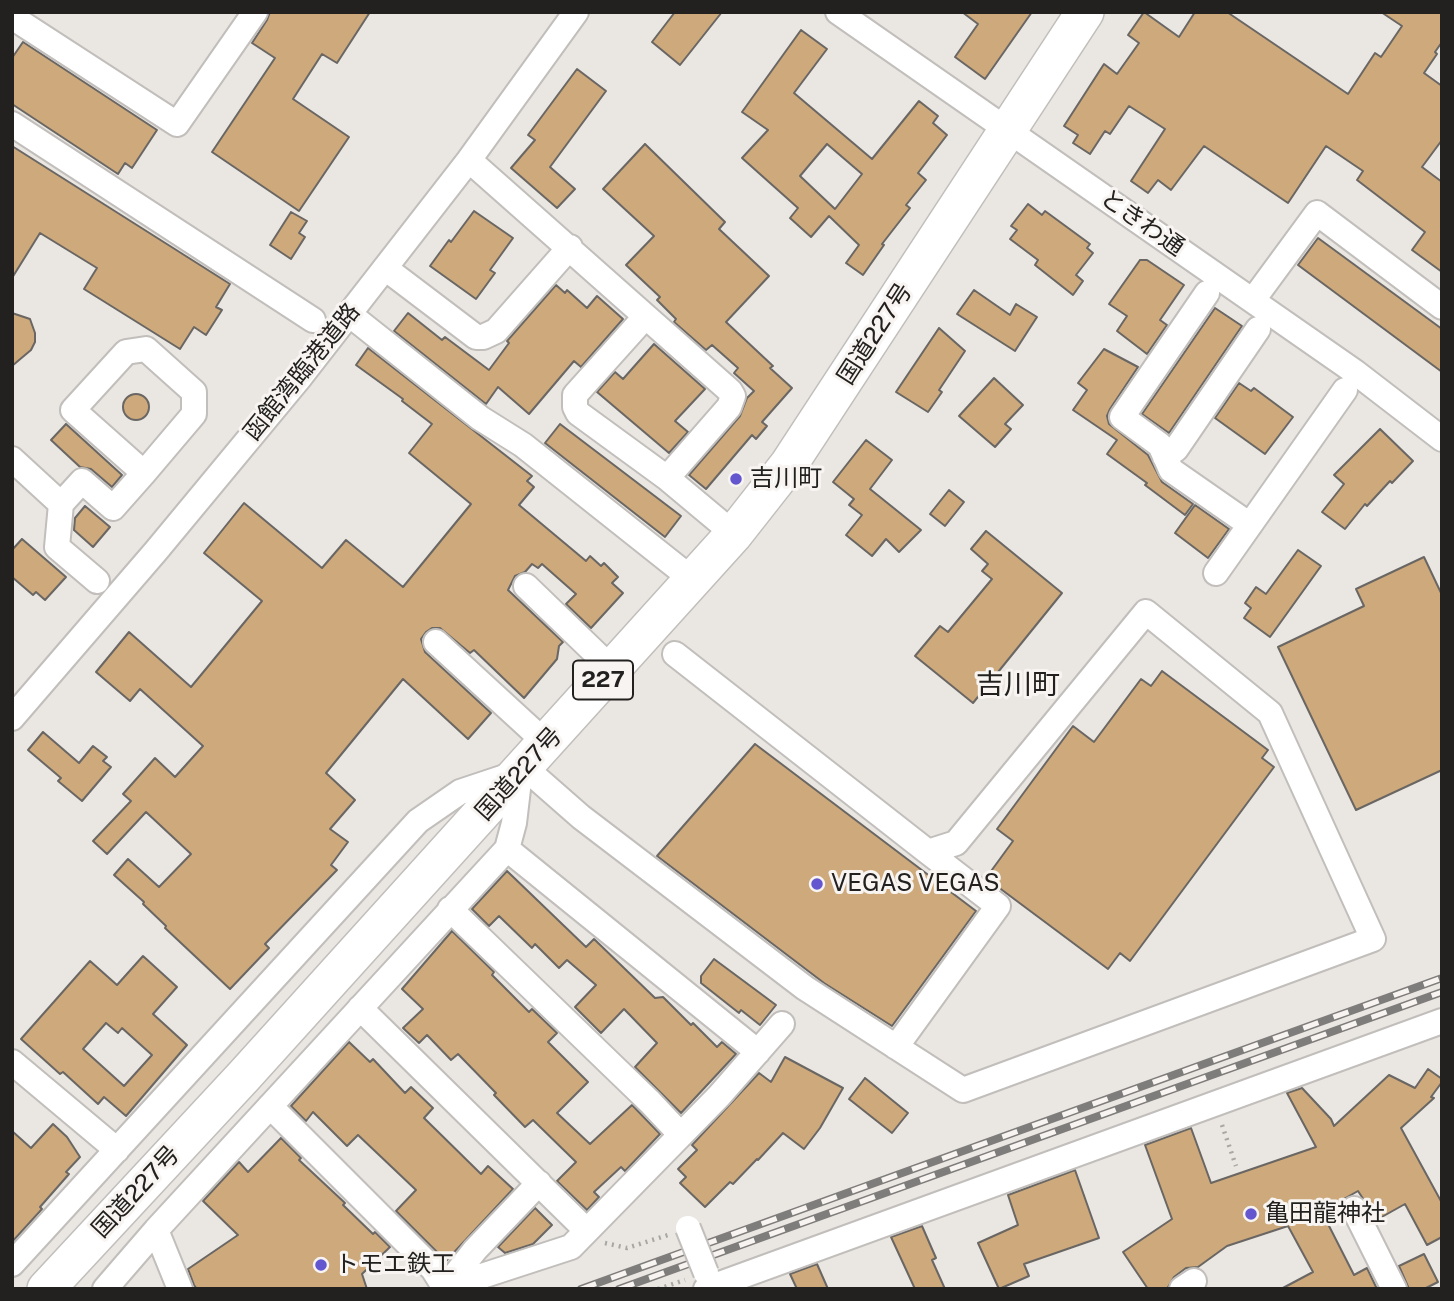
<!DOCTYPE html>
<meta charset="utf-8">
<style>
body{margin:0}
#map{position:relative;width:1454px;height:1301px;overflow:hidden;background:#eae7e3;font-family:"Public Sans",sans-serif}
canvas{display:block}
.frame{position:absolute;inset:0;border:14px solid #22211f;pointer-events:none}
</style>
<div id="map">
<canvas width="1454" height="1301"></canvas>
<div class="frame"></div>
</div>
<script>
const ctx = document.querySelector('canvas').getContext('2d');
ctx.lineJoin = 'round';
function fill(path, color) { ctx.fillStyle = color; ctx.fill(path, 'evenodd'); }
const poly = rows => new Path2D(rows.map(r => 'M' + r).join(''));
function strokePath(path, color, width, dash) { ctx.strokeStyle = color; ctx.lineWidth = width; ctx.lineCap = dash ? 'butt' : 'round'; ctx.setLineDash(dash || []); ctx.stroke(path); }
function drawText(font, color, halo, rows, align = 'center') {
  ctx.font = font + ' "Public Sans","Noto Sans JP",sans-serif'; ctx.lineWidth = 6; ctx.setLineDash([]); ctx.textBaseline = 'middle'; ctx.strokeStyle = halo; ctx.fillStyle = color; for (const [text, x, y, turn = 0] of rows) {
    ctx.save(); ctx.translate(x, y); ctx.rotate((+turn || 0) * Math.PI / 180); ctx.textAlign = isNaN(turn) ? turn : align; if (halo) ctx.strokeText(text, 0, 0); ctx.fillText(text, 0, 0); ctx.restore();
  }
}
const building = poly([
 [270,12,370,12,337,63,322,54,293,99,349,137,299,211,212,152,275,58,252,43,267,20,270,12],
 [675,12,722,12,680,65,652,42,675,12],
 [962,12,1032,12,985,79,955,57,978,24,962,12],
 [1144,12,1179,37,1195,12,1227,12,1348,94,1375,53,1381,57,1402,26,1381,12,1442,12,1442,42,1435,52,1437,54,1424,73,1442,86,1442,140,1422,167,1442,182,1442,272,1412,250,1425,232,1357,180,1363,171,1326,146,1288,203,1204,146,1171,190,1158,180,1148,193,1131,181,1165,129,1129,106,1110,134,1105,131,1090,154,1073,143,1078,135,1064,126,1104,64,1117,74,1139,43,1128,35,1144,12],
 [801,30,827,49,794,93,872,159,919,101,938,116,933,123,947,135,918,173,926,180,906,205,910,208,882,244,884,245,863,275,846,263,859,245,829,216,811,237,790,218,798,208,742,158,768,130,742,112,801,30],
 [827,144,862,174,835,209,800,176,827,144],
 [23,42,157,130,132,168,125,163,118,174,12,104,12,58,23,42],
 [577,69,606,91,550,167,575,189,557,208,511,168,535,140,528,135,577,69],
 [645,144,725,222,719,229,769,276,726,322,773,366,770,368,792,388,762,422,767,426,756,439,752,435,706,489,689,475,740,416,747,398,754,391,734,373,738,368,712,345,706,350,674,322,676,319,657,300,660,297,626,265,654,236,603,189,645,144],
 [12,146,230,284,216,307,222,310,206,335,194,327,180,349,84,289,97,268,40,233,12,278,12,146],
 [1028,204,1042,215,1045,211,1090,244,1087,248,1093,253,1076,275,1083,281,1073,295,1035,265,1038,260,1010,239,1017,230,1011,226,1028,204],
 [474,211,513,238,490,270,495,273,476,299,430,266,449,240,451,242,474,211],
 [291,212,307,221,299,233,305,237,291,259,270,245,291,212],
 [1318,238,1442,329,1442,372,1298,265,1318,238],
 [1140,260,1147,260,1184,285,1160,320,1167,325,1147,354,1117,331,1127,316,1109,304,1140,260],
 [556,285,565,293,567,290,587,308,597,296,623,319,581,367,574,361,529,414,498,387,486,404,394,331,408,313,442,340,445,337,489,370,509,343,507,341,556,285],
 [974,290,1010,315,1016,304,1037,317,1015,351,957,314,974,290],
 [1215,308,1242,326,1169,433,1142,414,1215,308],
 [12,313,30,319,35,333,35,342,31,350,12,366,12,313],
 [939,328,965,351,939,390,942,392,928,412,896,392,939,328],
 [654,344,705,389,675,421,688,432,669,453,597,392,615,372,623,379,654,344],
 [368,348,532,476,527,481,534,487,519,505,586,561,590,556,601,566,604,563,618,577,612,583,623,593,591,628,566,604,576,594,542,564,538,568,532,564,525,572,515,576,508,590,563,642,559,646,557,659,524,698,474,650,470,653,440,628,432,628,426,632,421,639,425,652,491,713,468,739,403,679,326,773,355,800,330,829,348,842,331,865,337,870,265,944,269,948,230,989,165,928,166,926,143,904,144,902,114,875,128,859,159,887,191,854,146,812,107,854,93,841,131,801,123,794,155,758,175,777,203,746,140,689,130,701,96,672,129,632,191,687,262,601,204,553,244,503,322,568,346,540,403,587,471,504,409,453,432,424,402,401,403,399,356,365,368,348],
 [1104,349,1138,367,1110,409,1107,416,1109,424,1148,455,1162,482,1193,504,1185,515,1145,485,1147,483,1107,454,1117,440,1073,410,1087,390,1078,383,1104,349],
 [994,378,1023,405,1005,424,1011,429,995,447,959,416,994,378],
 [1239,383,1251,391,1254,388,1293,417,1265,454,1215,418,1239,383],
 '123 407a13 13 0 1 1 26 0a13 13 0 1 1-26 0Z',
 [66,424,122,475,112,487,91,469,80,467,51,440,66,424],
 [560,424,681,516,665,537,545,443,560,424],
 [1380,429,1413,461,1392,483,1390,481,1367,506,1365,504,1345,529,1322,512,1344,484,1334,475,1380,429],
 [866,440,892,460,870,489,921,530,899,552,886,539,872,556,846,535,862,515,849,505,854,499,833,482,866,440],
 [949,490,964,502,945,526,930,514,949,490],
 [1195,505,1229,529,1208,558,1175,533,1195,505],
 [85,506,110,527,93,547,74,530,75,518,85,506],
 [986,531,1062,593,973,703,915,656,940,626,948,632,992,579,982,571,988,564,971,549,986,531],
 [22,539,66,577,45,600,36,592,33,595,12,577,12,550,22,539],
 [1298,550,1321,566,1270,637,1244,618,1251,608,1245,603,1256,587,1266,594,1298,550],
 [1424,557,1442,595,1442,770,1356,810,1278,647,1364,606,1356,589,1424,557],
 [1162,671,1268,750,1262,758,1274,767,1130,961,1120,953,1108,969,986,878,1013,841,997,829,1073,726,1094,742,1141,679,1151,686,1162,671],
 [43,732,79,763,93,746,107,757,103,761,111,767,82,801,58,781,61,778,28,750,43,732],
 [755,744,976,911,892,1026,824,983,657,856,755,744],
 [507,871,586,947,594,939,655,998,663,997,691,1025,693,1023,717,1047,722,1042,736,1054,681,1113,635,1067,657,1043,624,1009,601,1033,575,1007,596,985,567,960,559,968,535,944,532,948,499,916,489,926,472,909,507,871],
 [452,931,494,972,492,975,529,1012,532,1009,557,1033,548,1042,588,1082,557,1113,590,1144,632,1105,660,1134,625,1171,621,1167,594,1192,599,1197,587,1210,557,1181,576,1162,533,1120,525,1127,494,1095,496,1093,458,1054,451,1060,427,1035,419,1043,403,1028,423,1009,402,989,452,931],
 [143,956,177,987,153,1014,187,1045,126,1116,104,1097,98,1104,63,1072,60,1074,21,1039,90,961,117,985,143,956],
 [106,1023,118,1033,122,1028,152,1055,124,1086,83,1049,106,1023],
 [714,959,776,1005,760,1025,741,1010,739,1013,701,983,701,976,714,959],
 [349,1042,370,1062,373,1059,405,1093,411,1087,433,1108,424,1118,481,1174,488,1166,513,1189,446,1261,396,1211,416,1190,358,1135,347,1146,313,1112,306,1121,291,1106,349,1042],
 [785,1057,843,1088,820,1128,804,1149,783,1133,758,1160,757,1159,733,1184,730,1182,705,1207,680,1183,686,1177,678,1169,697,1150,692,1145,759,1073,771,1082,785,1057],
 [1428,1069,1442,1079,1442,1082,1431,1097,1434,1098,1401,1128,1442,1203,1442,1237,1427,1245,1405,1204,1380,1218,1376,1212,1373,1214,1358,1191,1342,1200,1339,1209,1327,1222,1354,1275,1367,1268,1377,1289,1281,1289,1313,1272,1288,1226,1227,1246,1198,1267,1186,1268,1174,1277,1167,1289,1148,1289,1123,1252,1172,1219,1145,1145,1191,1128,1211,1183,1316,1147,1287,1093,1302,1088,1331,1119,1334,1126,1389,1075,1415,1088,1428,1069],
 [865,1078,908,1113,892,1133,849,1099,865,1078],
 [53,1124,67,1137,80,1157,66,1172,69,1174,40,1207,42,1209,12,1242,12,1131,31,1148,53,1124],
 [281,1138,301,1158,299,1160,345,1203,343,1205,373,1234,375,1232,390,1247,362,1274,367,1289,197,1289,194,1285,188,1269,238,1235,203,1201,239,1162,248,1172,281,1138],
 [1075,1170,1099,1238,1024,1264,1029,1276,999,1289,978,1243,1018,1225,1008,1195,1075,1170],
 [535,1208,552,1225,533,1244,505,1253,498,1247,535,1208],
 [922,1226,936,1258,932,1260,945,1289,915,1289,891,1237,922,1226],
 [1424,1254,1438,1282,1424,1289,1409,1289,1399,1266,1424,1254],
 [817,1264,828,1289,797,1289,790,1274,817,1264]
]);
fill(building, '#cda97b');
strokePath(building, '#696663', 2);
const minor = poly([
 [838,12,1355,372,1442,439],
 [12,17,177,124,255,12],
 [12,124,313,320],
 [469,160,730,391,733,396,729,407,667,478],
 [385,268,476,337,483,337,496,331,570,247],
 [1207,293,1122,417,1160,445,1171,470,1250,525],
 [1253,300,1317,213,1442,307],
 [349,314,480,418,523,445,693,580],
 [645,317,575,395,575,407,578,413,667,478,734,534],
 [1165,457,1176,449,1258,329],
 [12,459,61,504],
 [1216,573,1345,390],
 [97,581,57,547,61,504,82,481,113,508,144,473,194,414,194,392,146,349,126,352,73,410,144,473],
 [526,586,613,670],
 [436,642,546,743],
 [12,718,156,551,301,376,469,160,576,12],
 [524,767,581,817,805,988,963,1090,1373,939,1270,713,1146,612,956,843,928,852,675,654],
 [507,849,758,1052],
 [450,909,650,1102,681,1135],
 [360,1008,586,1230],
 [896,1047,998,906,928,852],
 [12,1062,117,1150],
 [270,1106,433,1269,445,1288,475,1250,539,1183],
 [1354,1209,1394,1289],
 [12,1264,418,821,460,792,520,772,514,823,507,849,156,1230,180,1289],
 [105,1289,156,1230],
 [442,1289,571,1247,719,1096,782,1024],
 [706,1289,1442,1021],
 [1182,1289,1194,1281]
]);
const highway = poly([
 [46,1289,244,1076,734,534,789,464,1085,12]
]);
strokePath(minor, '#c1bebb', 28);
strokePath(highway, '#c1bebb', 40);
strokePath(poly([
 [1222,1125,1236,1166],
 [605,1243,627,1248,668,1235],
 [658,1289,685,1280]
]), '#a9a7a3', 4.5, [2, 5]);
strokePath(minor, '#fff', 24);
strokePath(highway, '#fff', 37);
const rail = poly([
 [581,1289,1442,978],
 [619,1289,1442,992]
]);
strokePath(rail, '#7f7d7b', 8);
strokePath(rail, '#f7f4f1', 5, [16]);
const minorBridge = poly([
 [688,1228,706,1273]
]);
strokePath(minorBridge, '#c1bebb', 28, []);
strokePath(minorBridge, '#fff', 24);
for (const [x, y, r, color] of [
 [736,479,7,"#6356cf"],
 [817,884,7,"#6356cf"],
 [1251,1214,7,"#6356cf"],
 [321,1265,7,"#6356cf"]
]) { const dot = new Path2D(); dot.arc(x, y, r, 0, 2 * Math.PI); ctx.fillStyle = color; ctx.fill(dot); strokePath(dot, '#f7f4f1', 2.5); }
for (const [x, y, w] of [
 [603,680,60]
]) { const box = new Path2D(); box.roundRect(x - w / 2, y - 19.5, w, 39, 5); ctx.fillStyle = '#f7f4f1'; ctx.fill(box); strokePath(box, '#22211f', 2); }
drawText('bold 23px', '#22211f', null, [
 ["227",603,680]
]);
drawText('24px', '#22211f', '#f7f4f1', [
 ["ときわ通",1142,223,35],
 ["国道227号",875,334,-57],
 ["函館湾臨港道路",302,372,-51],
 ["国道227号",519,774,-48],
 ["国道227号",136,1192,-47]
]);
drawText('24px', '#22211f', '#f7f4f1', [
 ["吉川町",750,479],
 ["VEGAS VEGAS",831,884],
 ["亀田龍神社",1265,1214],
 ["トモエ鉄工",335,1265]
], 'left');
drawText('28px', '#22211f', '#f7f4f1', [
 ["吉川町",1018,685]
]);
</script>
